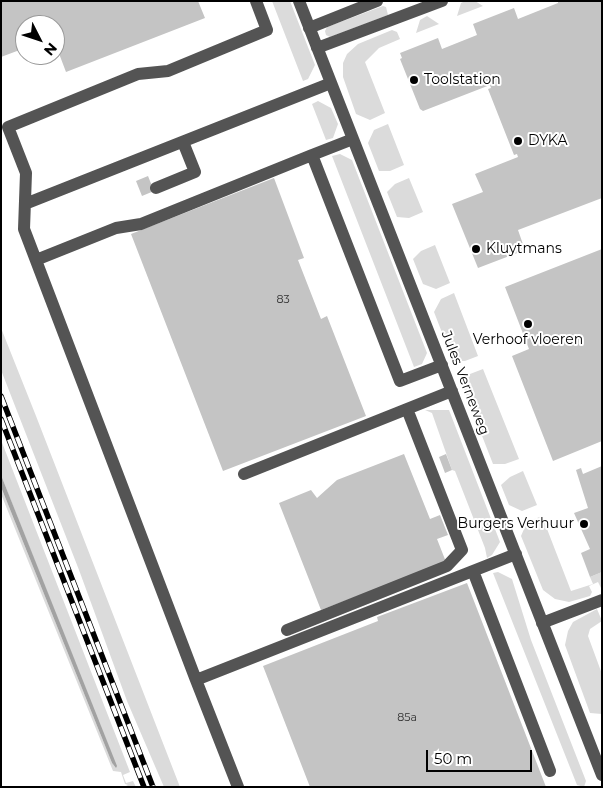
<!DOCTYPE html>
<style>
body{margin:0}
#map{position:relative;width:603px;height:788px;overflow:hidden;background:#fff;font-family:Montserrat,sans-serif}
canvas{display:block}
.frame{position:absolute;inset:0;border:2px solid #000;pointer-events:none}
.north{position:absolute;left:15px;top:15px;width:50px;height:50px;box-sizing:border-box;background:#fff;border:1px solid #999;border-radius:50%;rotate:131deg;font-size:14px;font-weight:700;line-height:20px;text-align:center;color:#000}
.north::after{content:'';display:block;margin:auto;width:18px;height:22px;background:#000;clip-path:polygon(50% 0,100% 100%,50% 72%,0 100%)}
.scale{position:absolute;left:426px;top:750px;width:106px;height:22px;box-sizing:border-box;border:2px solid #000;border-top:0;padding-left:6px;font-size:15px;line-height:18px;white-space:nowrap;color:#000;-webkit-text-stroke:4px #fff;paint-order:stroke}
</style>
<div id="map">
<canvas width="603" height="788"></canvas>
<div class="frame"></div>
<div class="north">N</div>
<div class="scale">50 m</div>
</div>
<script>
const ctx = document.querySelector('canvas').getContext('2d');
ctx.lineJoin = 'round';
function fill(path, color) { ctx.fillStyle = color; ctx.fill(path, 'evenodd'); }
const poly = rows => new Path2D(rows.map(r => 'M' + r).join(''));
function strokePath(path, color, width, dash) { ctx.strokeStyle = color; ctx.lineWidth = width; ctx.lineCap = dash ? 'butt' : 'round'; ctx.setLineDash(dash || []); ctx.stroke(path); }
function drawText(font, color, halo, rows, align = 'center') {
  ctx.font = font + ' Montserrat,sans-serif'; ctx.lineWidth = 4; ctx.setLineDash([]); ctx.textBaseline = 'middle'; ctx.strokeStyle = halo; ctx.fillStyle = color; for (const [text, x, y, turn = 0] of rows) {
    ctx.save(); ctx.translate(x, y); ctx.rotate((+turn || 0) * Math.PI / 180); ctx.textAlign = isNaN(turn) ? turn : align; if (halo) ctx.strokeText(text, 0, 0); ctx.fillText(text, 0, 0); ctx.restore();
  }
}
fill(poly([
 [272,1,290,1,315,65,308,79,303,81],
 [465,1,475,1,483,6,457,16,461,3],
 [383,6,386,7,388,15,330,37,326,35,325,31,327,27],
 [427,16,439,24,416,33,420,20],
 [392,30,397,32,400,39,379,48,365,62,385,113,370,120,356,114,343,77,343,63,347,54,358,44],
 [318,101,331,108,338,124,333,138,326,140,312,104],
 [388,124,404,165,390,171,379,171,368,143,374,130],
 [340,154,352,160,427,353,422,364,414,367,332,156],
 [409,178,423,212,409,218,397,217,387,192,395,184],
 [435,245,450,283,436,289,423,284,413,259,421,251],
 [454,293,478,356,465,361,453,361,434,312,441,299],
 [1,328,36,416,180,787,164,787,127,701,79,570,1,370],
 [483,369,519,459,505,464,493,464,461,382,470,374],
 [425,410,449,410,500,542,492,555,487,558,485,548,455,471,452,470,432,413],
 [1,440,130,772,123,775,126,783,133,781,136,787,124,787,128,785,125,784,121,772,113,771,1,494,1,487,112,763,116,768,1,475],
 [523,471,537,505,522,511,509,505,501,485,510,477],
 [542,516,571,591,593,584,590,577,602,572,602,590,598,582,589,586,592,592,590,596,569,602,555,599,543,590,521,536,527,522],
 [498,572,512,579,531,640,586,781,584,787,577,785,493,573],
 [597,609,602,621,590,629,588,636,602,674,602,714,590,713,565,645,568,631,573,622]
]), '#dbdbdb');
fill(poly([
 [1,475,117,766,116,768,112,763,1,487]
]), '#a2a2a2');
fill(poly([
 [1,1,198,1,205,18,66,72,55,43,55,25,25,25,25,48,1,57],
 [558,1,602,1,602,198,518,230,525,250,478,268,452,204,483,192,475,174,518,157,517,154,514,155,488,89,491,88,490,85,423,111,420,109,400,59,402,58,400,53,438,38,442,49,477,35,473,24,514,8,518,19,558,3],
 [148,176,154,191,142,196,136,181],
 [274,178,304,258,298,260,321,319,327,316,366,416,223,471,131,234],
 [602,249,602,441,553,461,512,356,529,349,505,287],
 [404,454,430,519,440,515,448,535,437,539,446,562,321,610,279,503,311,490,317,498,337,480],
 [446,454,452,470,445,473,439,457],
 [602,466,602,572,590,577,581,553,590,549,574,513,588,508,576,470,581,468,583,474],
 [467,583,546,787,310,787,263,666,378,621,377,617]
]), '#c4c4c4');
strokePath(poly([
 [299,1,602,775],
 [309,28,377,1],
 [317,48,442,1],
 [353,139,312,155,400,381,442,365],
 [156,188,195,172,183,142],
 [25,204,331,83],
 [36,260,116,228,141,224,312,155],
 [244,474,452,391],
 [473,571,550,771],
 [542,623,602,600],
 [287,630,447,566,462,550,407,409],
 [196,680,24,229,26,173,8,127,138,74,168,71,267,30,256,1],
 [238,787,196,680,516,554]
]), '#545454', 12);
const rail = poly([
 [1,396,153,787],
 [1,419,144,787]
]);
strokePath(rail, '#000', 5.5);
strokePath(rail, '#fff', 4, [11]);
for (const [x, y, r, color] of [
 [414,80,5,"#000"],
 [518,141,5,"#000"],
 [476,249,5,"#000"],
 [528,324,5,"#000"],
 [584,524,5,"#000"]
]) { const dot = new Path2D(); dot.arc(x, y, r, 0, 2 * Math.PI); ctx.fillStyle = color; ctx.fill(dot); strokePath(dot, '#fff', 2); }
drawText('11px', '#313131', null, [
 ["83",283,300],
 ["85a",407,718]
]);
drawText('14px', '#000', '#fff', [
 ["Toolstation",424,80],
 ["DYKA",528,141],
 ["Kluytmans",486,249],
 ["Verhoof vloeren",528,340,"center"],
 ["Burgers Verhuur",574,524,"right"]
], 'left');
drawText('14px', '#000', '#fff', [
 ["Jules Verneweg",465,383,69]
]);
</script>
